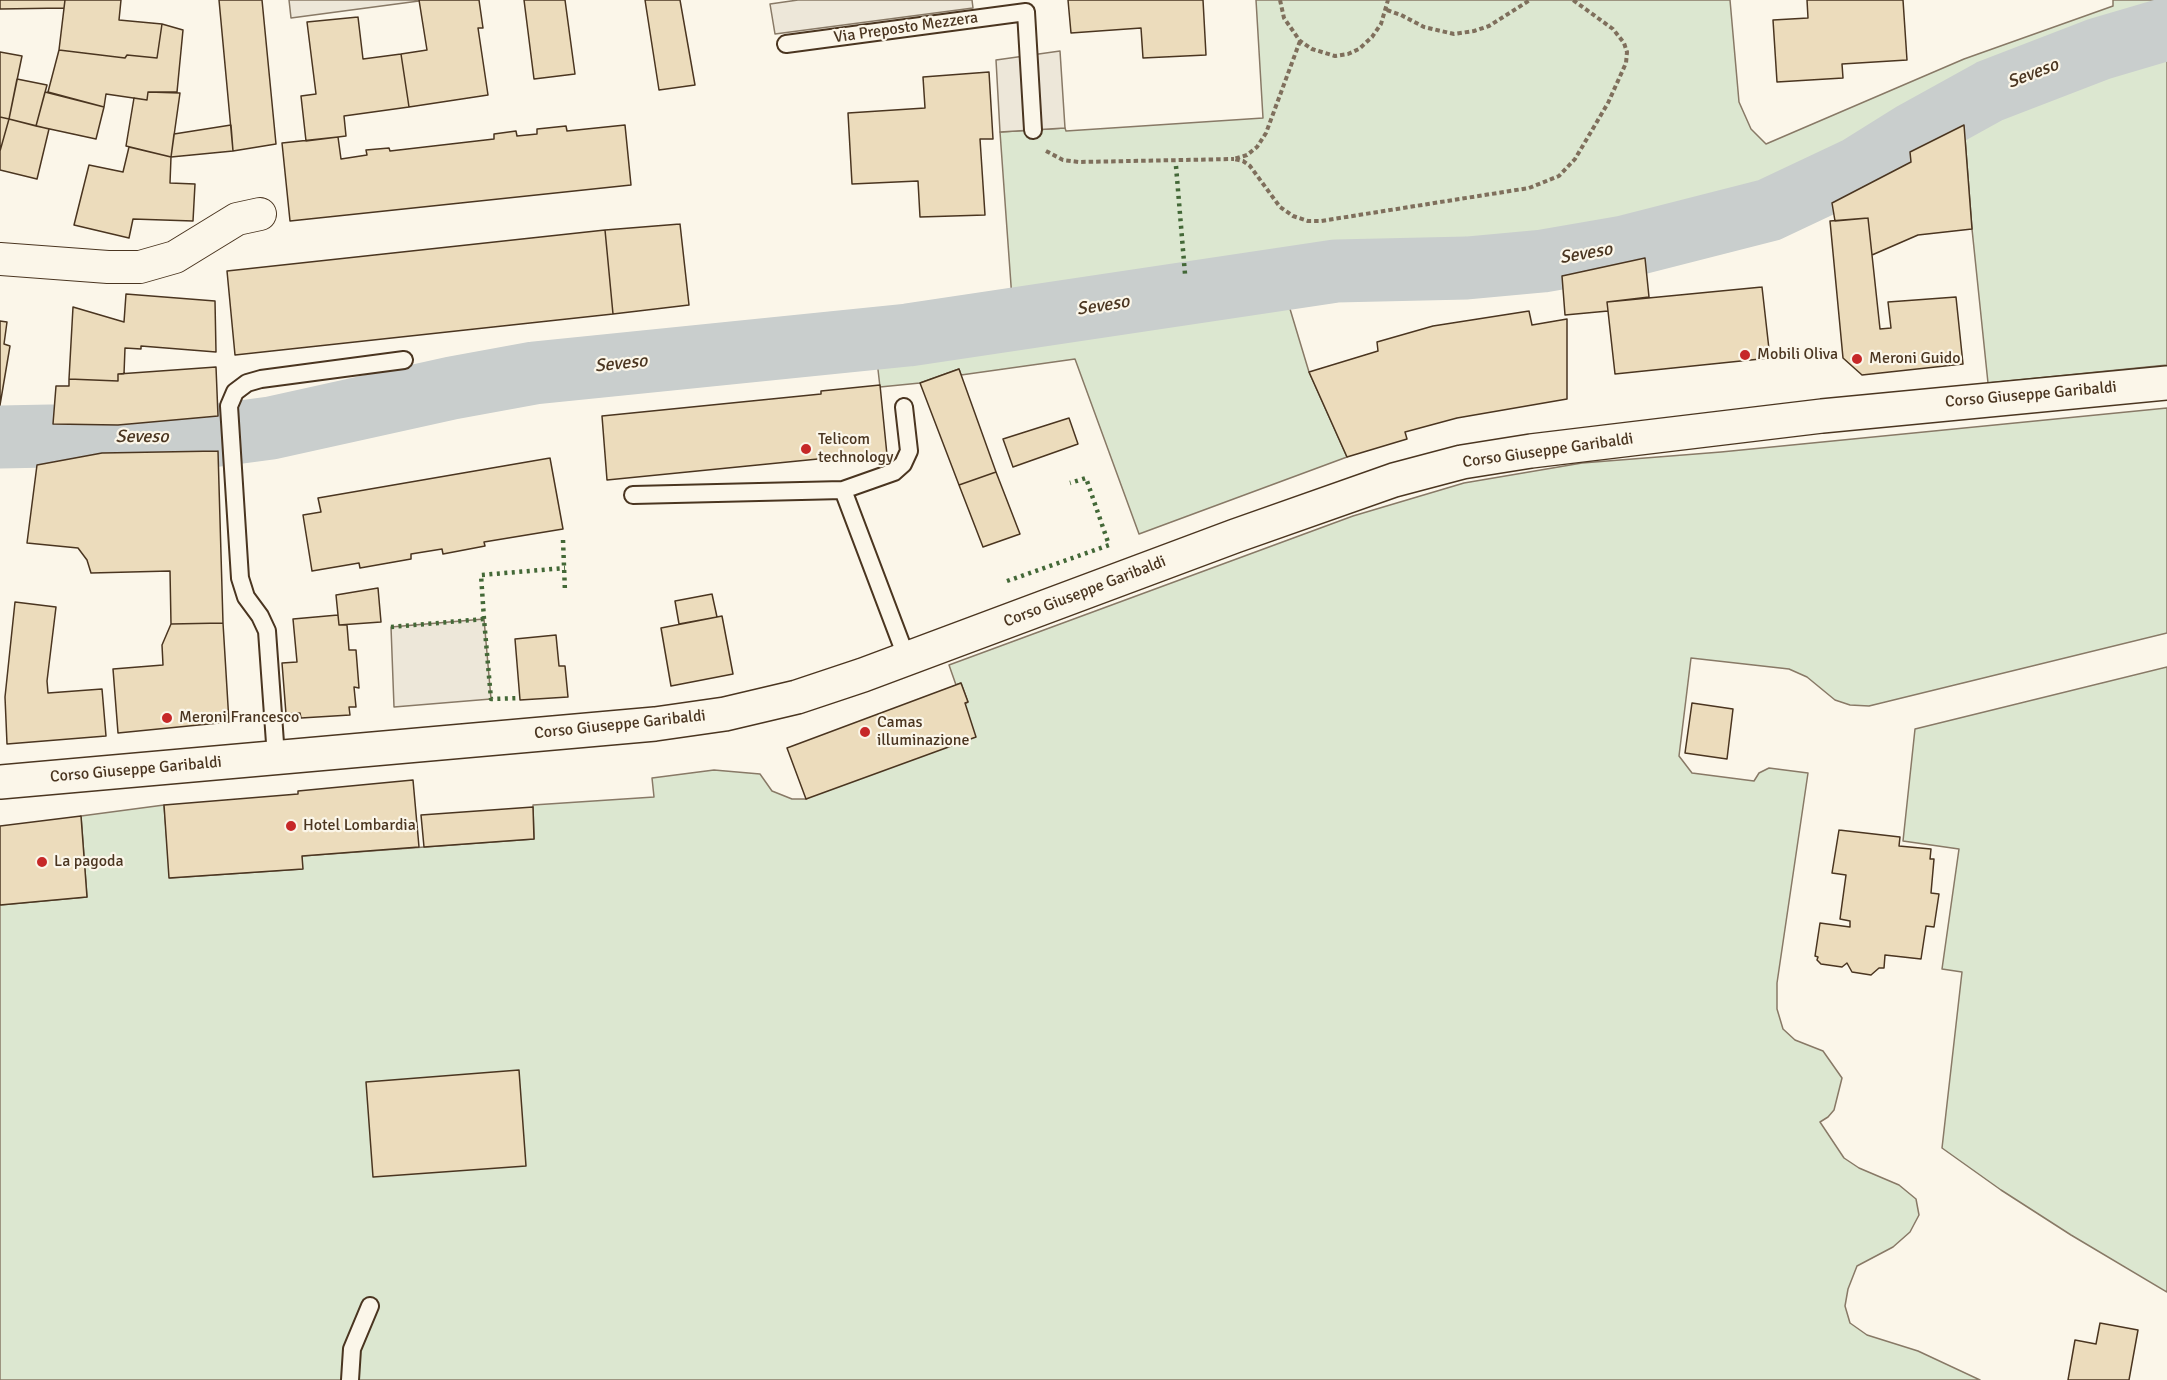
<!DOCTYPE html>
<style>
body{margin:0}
canvas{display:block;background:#fbf6e9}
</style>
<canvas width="2167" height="1380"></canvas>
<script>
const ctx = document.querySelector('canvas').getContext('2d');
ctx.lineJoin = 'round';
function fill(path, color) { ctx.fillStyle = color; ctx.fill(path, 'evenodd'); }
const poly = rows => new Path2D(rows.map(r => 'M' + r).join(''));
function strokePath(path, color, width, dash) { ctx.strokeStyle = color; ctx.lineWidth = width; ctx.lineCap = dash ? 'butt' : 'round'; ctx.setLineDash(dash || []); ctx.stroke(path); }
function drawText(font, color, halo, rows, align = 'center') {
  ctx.font = font + ' Signika,sans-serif'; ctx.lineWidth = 4.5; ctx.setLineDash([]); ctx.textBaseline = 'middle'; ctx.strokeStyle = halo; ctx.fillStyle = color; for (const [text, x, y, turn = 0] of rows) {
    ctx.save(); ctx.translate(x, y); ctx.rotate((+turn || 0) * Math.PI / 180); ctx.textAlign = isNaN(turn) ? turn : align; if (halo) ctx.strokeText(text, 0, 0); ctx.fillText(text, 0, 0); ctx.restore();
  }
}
const green = poly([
 [1256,0,1730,0,1739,102,1751,129,1766,144,1964,59,2113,6,2113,0,2167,0,2167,6,2119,19,2032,50,1974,76,1824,159,1746,193,1632,225,1558,238,1459,246,1323,250,1146,281,1012,299,1000,132,1065,128,1066,131,1263,118,1256,0],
 [2167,53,2167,365,1988,383,1972,229,1964,125,2053,88,2167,53],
 [1287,299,1309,372,1347,457,1139,534,1075,359,961,375,959,369,920,383,880,387,877,361,1230,310,1287,299],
 [2167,408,2167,633,1869,706,1850,705,1835,700,1807,677,1789,669,1691,658,1679,756,1692,773,1754,781,1759,773,1769,768,1808,773,1777,983,1777,1009,1783,1029,1795,1040,1823,1051,1842,1078,1834,1110,1828,1117,1820,1122,1844,1158,1859,1168,1899,1185,1916,1199,1919,1215,1910,1232,1893,1247,1857,1266,1848,1289,1845,1306,1850,1323,1867,1335,1918,1351,1980,1380,0,1380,0,905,87,897,81,816,164,805,170,878,302,869,302,856,534,839,533,805,654,797,652,778,714,770,760,774,772,791,792,799,806,799,968,702,961,683,956,685,949,665,1353,516,1464,483,1582,463,1721,452,2167,408],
 [2167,667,2167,1292,2071,1235,2001,1190,1942,1148,1962,972,1942,969,1959,849,1903,841,1915,729,2167,667]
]);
fill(green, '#dce7d0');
strokePath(green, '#887966', 1.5);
const parking = poly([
 [289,0,419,0,419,1,291,18,289,0],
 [798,0,972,0,973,8,775,34,770,4,798,0],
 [1060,51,1065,128,1000,132,996,60,1060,51],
 [484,619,491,699,394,707,391,627,484,619]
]);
fill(parking, '#ede7d9');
strokePath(parking, '#887966', 1.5);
strokePath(poly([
 [0,437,50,436,131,440,211,436,271,428,452,388,534,373,908,335,1336,271,1467,268,1543,261,1624,247,1769,210,1858,168,1914,133,1990,91,2099,49,2167,29]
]), '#c9cecd', 63);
const building = poly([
 [0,0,65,0,64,8,0,9,0,0],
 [65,0,121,0,119,20,162,24,157,58,127,55,125,58,59,50,65,0],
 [219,0,262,0,276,144,233,151,219,0],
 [419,0,479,0,483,28,478,28,488,95,409,107,401,54,427,50,419,0],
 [524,0,565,0,575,74,534,79,524,0],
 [645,0,680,0,695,85,659,90,645,0],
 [1068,0,1203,0,1206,55,1143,58,1141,28,1071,33,1068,0],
 [1807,0,1903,0,1907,60,1842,64,1843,78,1777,82,1773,20,1808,18,1807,0],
 [358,17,363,59,401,54,409,107,344,116,346,136,306,141,301,96,316,94,307,22,358,17],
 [162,24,183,30,177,92,148,92,147,100,106,94,104,107,48,92,59,50,125,58,127,55,157,58,162,24],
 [0,52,22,56,9,119,0,117,0,52],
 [989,72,993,139,980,139,985,215,920,217,918,181,852,184,848,113,925,108,923,77,989,72],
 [17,79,47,85,36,126,9,119,17,79],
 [45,92,104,107,96,139,36,126,45,92],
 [148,92,180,93,171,157,126,146,134,98,147,100,148,92],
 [0,117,9,119,0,151,0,117],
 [9,119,49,129,37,179,0,170,0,151,9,119],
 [231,125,233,151,171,157,174,134,231,125],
 [625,125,631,185,290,221,282,143,338,137,341,159,367,155,366,150,389,148,390,151,494,139,494,134,516,131,517,136,537,134,537,129,566,126,567,131,625,125],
 [1964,125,1972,229,1918,235,1872,255,1868,218,1835,221,1832,203,1911,162,1910,152,1964,125],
 [129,147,171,157,170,183,195,184,193,221,133,219,129,238,74,225,89,165,123,172,129,147],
 [1868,218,1880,329,1891,328,1888,302,1956,297,1963,364,1862,375,1843,358,1830,221,1868,218],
 [680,224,689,305,613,314,605,230,680,224],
 [605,230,613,314,235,355,227,271,605,230],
 [1645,258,1649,297,1607,302,1608,311,1565,315,1562,276,1645,258],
 [1762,287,1770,358,1615,374,1607,302,1762,287],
 [126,294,215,301,216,352,141,346,141,349,125,348,124,374,118,374,118,381,69,379,73,307,124,322,126,294],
 [1529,311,1532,325,1567,319,1567,399,1457,418,1405,432,1407,439,1347,457,1309,372,1378,351,1377,342,1433,326,1529,311],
 [0,321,7,322,4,344,10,346,0,405,0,321],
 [216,367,218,416,118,425,53,424,56,386,69,386,69,379,118,381,118,374,216,367],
 [959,369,996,472,959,485,920,383,959,369],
 [880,385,887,455,828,461,828,458,607,480,602,416,821,394,821,391,880,385],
 [1069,418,1078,444,1013,467,1003,439,1069,418],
 [218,451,223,623,171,624,170,571,91,573,87,560,78,548,27,543,37,465,102,453,218,451],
 [550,458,563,529,484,542,485,546,443,554,442,549,411,554,411,559,360,568,359,563,312,571,303,515,321,512,318,498,550,458],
 [996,472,1020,534,983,547,959,485,996,472],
 [378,588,381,622,339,625,336,595,378,588],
 [712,594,717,617,679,624,675,601,712,594],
 [15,602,56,607,47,681,48,693,102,689,106,736,7,744,5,697,15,602],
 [338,615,339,625,347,625,349,650,356,650,359,688,354,687,356,707,349,707,350,715,301,718,300,713,286,714,282,663,297,662,293,619,338,615],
 [722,616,733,674,671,686,661,628,722,616],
 [223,623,229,722,118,733,113,669,163,665,162,645,171,624,223,623],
 [556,635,559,666,565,666,568,697,520,700,515,639,556,635],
 [961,683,968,702,965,703,976,737,806,799,787,748,961,683],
 [1692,703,1733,709,1727,759,1685,753,1692,703],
 [413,780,419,847,302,856,303,869,169,878,164,805,298,794,298,791,413,780],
 [533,807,534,839,424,847,421,815,533,807],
 [81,816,87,897,0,905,0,826,81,816],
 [1839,830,1900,837,1899,846,1931,849,1930,859,1934,859,1931,893,1939,894,1934,927,1926,926,1921,959,1885,955,1884,968,1879,968,1871,975,1852,972,1847,963,1842,967,1821,964,1817,960,1818,957,1815,956,1820,923,1850,927,1850,921,1840,919,1846,875,1832,873,1839,830],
 [519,1070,526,1166,373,1177,366,1082,519,1070],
 [2100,1323,2138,1330,2129,1380,2068,1380,2075,1340,2096,1344,2100,1323]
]);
fill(building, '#ecdcbc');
strokePath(building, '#4a3520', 1.5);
const lane = poly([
 [786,44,1026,12,1033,130],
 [843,490,894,472,903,464,909,451,904,407],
 [633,495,843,490,907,659],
 [276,757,267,631,260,616,246,597,240,578,229,406,235,392,247,383,261,379,404,360],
 [350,1380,352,1349,370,1306]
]);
const street = poly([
 [0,259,108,267,140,267,175,257,237,219,260,214]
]);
const secondary = poly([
 [0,782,655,724,725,714,797,697,863,675,1235,536,1394,480,1462,462,1531,451,1822,416,2167,383]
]);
strokePath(lane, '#4a3520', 20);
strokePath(street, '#4a3520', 34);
strokePath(secondary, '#4a3520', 36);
strokePath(poly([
 [1280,0,1284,18,1300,41,1312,49,1335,56,1348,54,1359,49,1372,37,1381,24,1388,0],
 [1387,10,1401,15,1424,27,1454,34,1474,31,1489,26,1530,0],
 [1300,41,1266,133,1257,147,1247,155,1234,159,1243,161,1250,166,1280,207,1293,216,1308,221,1321,221,1529,188,1559,176,1575,159,1608,103,1626,63,1627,52,1624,43,1613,29,1573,0],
 [1046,151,1063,160,1079,162,1234,159]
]), '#7f6f5c', 4, [4.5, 3]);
strokePath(lane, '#fbf6e9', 16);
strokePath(street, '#fbf6e9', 32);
strokePath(secondary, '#fbf6e9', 33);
strokePath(poly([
 [1176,166,1185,274],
 [563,540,565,592],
 [1007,581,1109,545,1086,478,1070,483],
 [484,619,481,575,565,568],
 [391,627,484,619,491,699,520,698]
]), '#436837', 4.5, [3, 4.5]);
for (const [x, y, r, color] of [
 [1745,355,6,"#c62828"],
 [1857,359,6,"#c62828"],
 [806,449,6,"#c62828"],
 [167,718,6,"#c62828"],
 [865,732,6,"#c62828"],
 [291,826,6,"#c62828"],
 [42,862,6,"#c62828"]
]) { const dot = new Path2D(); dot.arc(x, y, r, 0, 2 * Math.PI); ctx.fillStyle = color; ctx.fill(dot); strokePath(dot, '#fbf6e9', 2); }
drawText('16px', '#4a3520', '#fbf6e9', [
 ["Via Preposto Mezzera",906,28,-8],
 ["Corso Giuseppe Garibaldi",2031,395,-5],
 ["Corso Giuseppe Garibaldi",1548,451,-8],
 ["Corso Giuseppe Garibaldi",1085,592,-21],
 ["Corso Giuseppe Garibaldi",620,725,-6],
 ["Corso Giuseppe Garibaldi",136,770,-5]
]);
drawText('16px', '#4a3520', '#fbf6e9', [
 ["Mobili Oliva",1757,355],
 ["Meroni Guido",1869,359],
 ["Telicom",818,440],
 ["technology",818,458],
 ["Meroni Francesco",179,718],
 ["Camas",877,723],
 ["illuminazione",877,741],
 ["Hotel Lombardia",303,826],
 ["La pagoda",54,862]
], 'left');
drawText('italic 18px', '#4a3520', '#fbf6e9', [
 ["Seveso",2033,74,-21],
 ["Seveso",1586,254,-10],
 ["Seveso",1103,306,-9],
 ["Seveso",621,364,-6],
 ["Seveso",142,437]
]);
</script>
